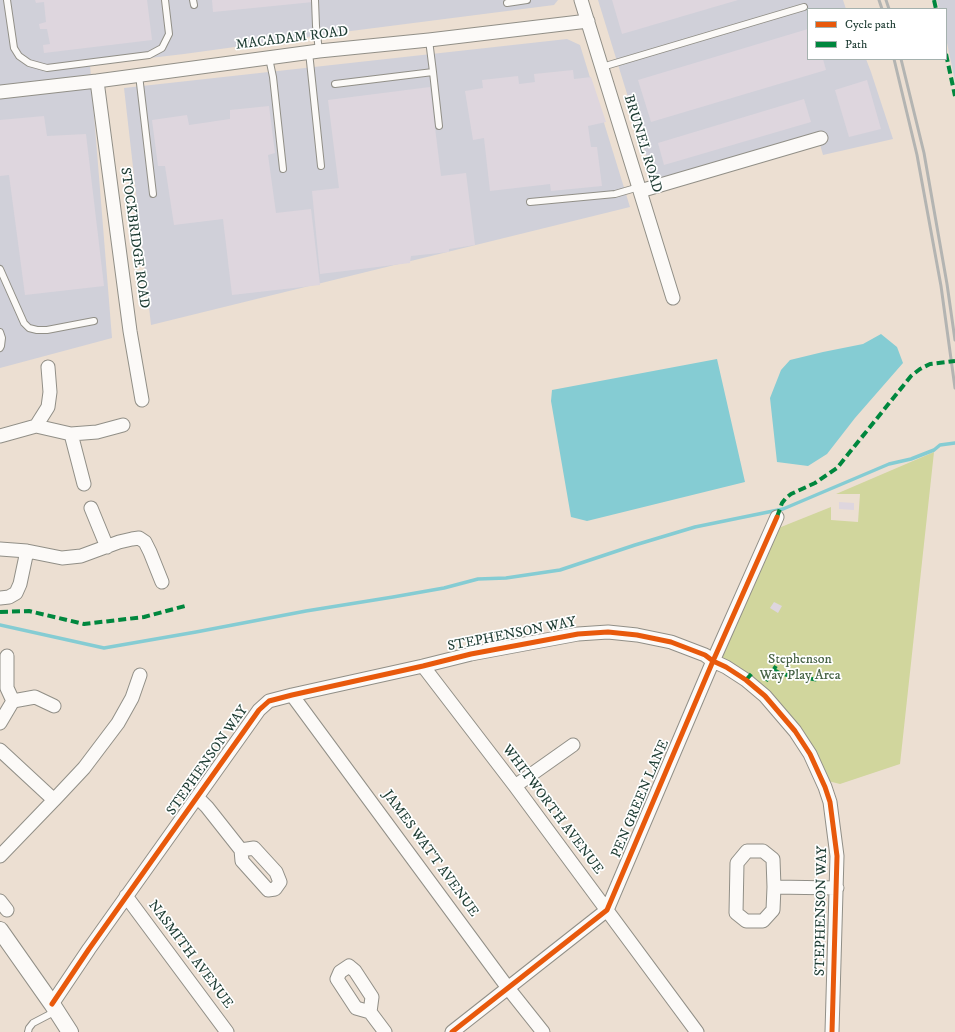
<!DOCTYPE html>
<style>
body{margin:0}
#map{position:relative;width:955px;height:1032px;overflow:hidden;background:#ecdfd2;font-family:"IM FELL DW Pica",serif}
canvas{display:block}
.legend{position:absolute;left:807px;top:8px;width:140px;height:52px;box-sizing:border-box;background:#fff;border:1px solid #a5b1ae;margin:0;padding:5px 7px;list-style:none;font-size:12px;color:#1f3d34}
.legend li{display:flex;align-items:center;gap:8px;height:20px}
.legend b{width:20px;border:1px solid #a5b1ae}
</style>
<div id="map">
<canvas width="955" height="1032"></canvas>
<ul class="legend">
<li><b style="height:5px;background:#e8590c"></b>Cycle path</li>
<li><b style="height:5px;background:#00873e"></b>Path</li>
</ul>
</div>
<script>
const ctx = document.querySelector('canvas').getContext('2d');
ctx.lineJoin = 'round';
function fill(path, color) { ctx.fillStyle = color; ctx.fill(path, 'evenodd'); }
const poly = rows => new Path2D(rows.map(r => 'M' + r).join(''));
function strokePath(path, color, width, dash) { ctx.strokeStyle = color; ctx.lineWidth = width; ctx.lineCap = dash ? 'butt' : 'round'; ctx.setLineDash(dash || []); ctx.stroke(path); }
function drawText(font, color, halo, rows, align = 'center') {
  ctx.font = font + ' "IM FELL DW Pica",serif'; ctx.lineWidth = 3.5; ctx.setLineDash([]); ctx.textBaseline = 'middle'; ctx.strokeStyle = halo; ctx.fillStyle = color; for (const [text, x, y, turn = 0] of rows) {
    ctx.save(); ctx.translate(x, y); ctx.rotate((+turn || 0) * Math.PI / 180); ctx.textAlign = isNaN(turn) ? turn : align; if (halo) ctx.strokeText(text, 0, 0); ctx.fillText(text, 0, 0); ctx.restore();
  }
}
fill(poly([
 [0,0,558,0,554,5,351,31,184,54,90,65,112,338,0,368],
 [598,0,843,0,846,9,808,9,808,59,866,59,871,72,893,139,823,155,817,134,654,181],
 [937,0,955,0,955,81,946,38,946,9,939,9],
 [567,39,580,45,630,207,151,325,124,88]
]), '#d0d0d9');
fill(poly([
 [934,452,900,764,840,784,828,781,800,727,713,661,776,529,831,507,831,520,858,522,860,494,836,494]
]), '#d1d69d');
fill(poly([
 [881,334,897,347,903,363,855,418,827,454,808,466,777,462,770,398,781,370,790,360,823,352,863,344],
 [717,359,745,482,587,521,571,517,551,401,552,390]
]), '#85ccd3');
strokePath(poly([
 [0,625,104,648,196,632,306,611,393,597,444,588,478,579,506,578,560,570,635,545,695,527,783,509,889,464,911,459,934,450,940,445,955,443]
]), '#85ccd3', 3.5);
fill(poly([
 [35,0,147,0,152,40,44,53,43,45,50,44,47,29,40,29,39,24,46,22,44,2,36,3],
 [212,0,313,0,313,2,213,12],
 [612,0,738,0,622,34],
 [808,29,808,59,823,59,826,70,651,122,638,80],
 [573,70,574,79,591,77,606,122,588,126,591,147,597,147,602,186,551,191,550,184,490,191,484,138,473,140,465,91,483,88,482,80,518,76,519,84,535,82,534,74],
 [867,80,881,129,849,137,835,90],
 [430,87,441,176,466,173,475,245,449,249,449,252,411,256,410,263,320,274,312,191,339,188,328,100],
 [804,99,811,122,664,165,658,143],
 [269,106,275,153,268,155,276,213,311,209,320,285,232,295,223,219,174,225,165,166,158,166,152,120,187,115,189,125,230,119,230,110],
 [44,116,47,136,86,134,104,286,25,295,9,175,0,176,0,120],
 [839,502,854,503,854,510,839,509],
 [774,602,782,606,778,613,770,608]
]), '#ded6de');
const service = poly([
 [7,0,14,48,19,56,29,63,47,68,149,55,162,48,169,34,165,0],
 [193,0,194,5],
 [315,0,316,26,319,51],
 [507,3,527,0],
 [309,52,321,166],
 [269,58,273,77,283,169],
 [602,67,804,7],
 [433,72,439,126],
 [139,75,153,194],
 [335,84,433,72,429,40],
 [530,202,615,194,639,187],
 [0,269,24,323,29,328,37,330,47,330,94,321],
 [0,332,2,338,1,346,0,348],
 [28,1032,29,1028,33,1023,56,1011]
]);
const minor = poly([
 [581,0,673,298],
 [97,81,130,331,142,400],
 [0,92,97,81,319,51,429,40,588,21],
 [640,191,821,138],
 [36,426,48,407,50,392,48,367],
 [71,434,84,484],
 [0,436,36,426,71,434,97,432,123,425],
 [91,508,107,547],
 [0,549,27,551,62,558,81,556,119,542,132,539,139,538,145,542,150,552,162,582],
 [0,598,9,597,16,593,20,584,27,551],
 [7,656,7,688,13,701],
 [423,666,515,786,697,1032],
 [292,695,508,988,543,1032],
 [13,701,35,697,54,706],
 [0,723,13,701],
 [0,750,54,800,0,856],
 [515,786,573,745],
 [197,797,207,807,241,850,242,861,268,890,275,889,280,882,276,872,254,848,241,850],
 [54,800,84,768,118,723,132,698,140,675],
 [774,887,773,910,763,921,746,921,736,913,737,863,747,851,763,851,773,859,774,887,837,888],
 [126,896,227,1032],
 [0,901,7,910],
 [52,1004,89,949,259,710,269,701,292,695,423,666,471,654,578,634,608,632,637,635,671,642,705,655,713,661,726,667,746,680,765,696,795,731,810,754,825,787,830,802,837,856,832,1032],
 [370,1012,372,997,355,971,349,966,340,972,337,979,356,1008,370,1012,385,1032],
 [452,1032,607,910,713,661,777,517]
]);
const tertiary = poly([
 [0,930,52,1004,70,1032]
]);
strokePath(service, '#918f87', 8);
strokePath(minor, '#918f87', 15);
strokePath(tertiary, '#918f87', 18);
strokePath(service, '#fcfaf8', 6);
strokePath(minor, '#fcfaf8', 13);
strokePath(tertiary, '#fcfaf8', 16);
strokePath(poly([
 [879,0,882,9],
 [886,0,889,9],
 [894,59,917,155,941,286,955,388],
 [901,59,924,153,947,284,955,340]
]), '#b3b4b2', 3);
strokePath(poly([
 [934,0,936,9],
 [946,54,955,96],
 [777,517,782,503,786,498,791,494,815,483,837,468,911,376,920,369,930,364,955,361],
 [0,612,29,611,84,624,144,617,185,606],
 [774,670,781,674,819,680],
 [746,680,754,671],
 [766,681,776,666]
]), '#00873e', 4, [8, 4]);
strokePath(poly([
 [52,1004,89,949,259,710,269,701,292,695,423,666,471,654,578,634,608,632,637,635,671,642,705,655,713,661,726,667,746,680,765,696,795,731,810,754,825,787,830,802,837,856,832,1032],
 [452,1032,607,910,713,661,777,517]
]), '#e8590c', 5);
drawText('14px', '#1f3d34', '#fff', [
 ["MACADAM ROAD",292,39,-7],
 ["BRUNEL ROAD",642,144,73],
 ["STOCKBRIDGE ROAD",134,238,82],
 ["STEPHENSON WAY",512,635,-11],
 ["STEPHENSON WAY",208,761,-55],
 ["PEN GREEN LANE",641,799,-67],
 ["WHITWORTH AVENUE",552,810,53],
 ["JAMES WATT AVENUE",430,854,54],
 ["STEPHENSON WAY",822,911,-89],
 ["NASMITH AVENUE",190,955,53]
]);
drawText('14px', '#466244', '#fff', [
 ["Stephenson",800,660],
 ["Way Play Area",800,676]
]);
</script>
